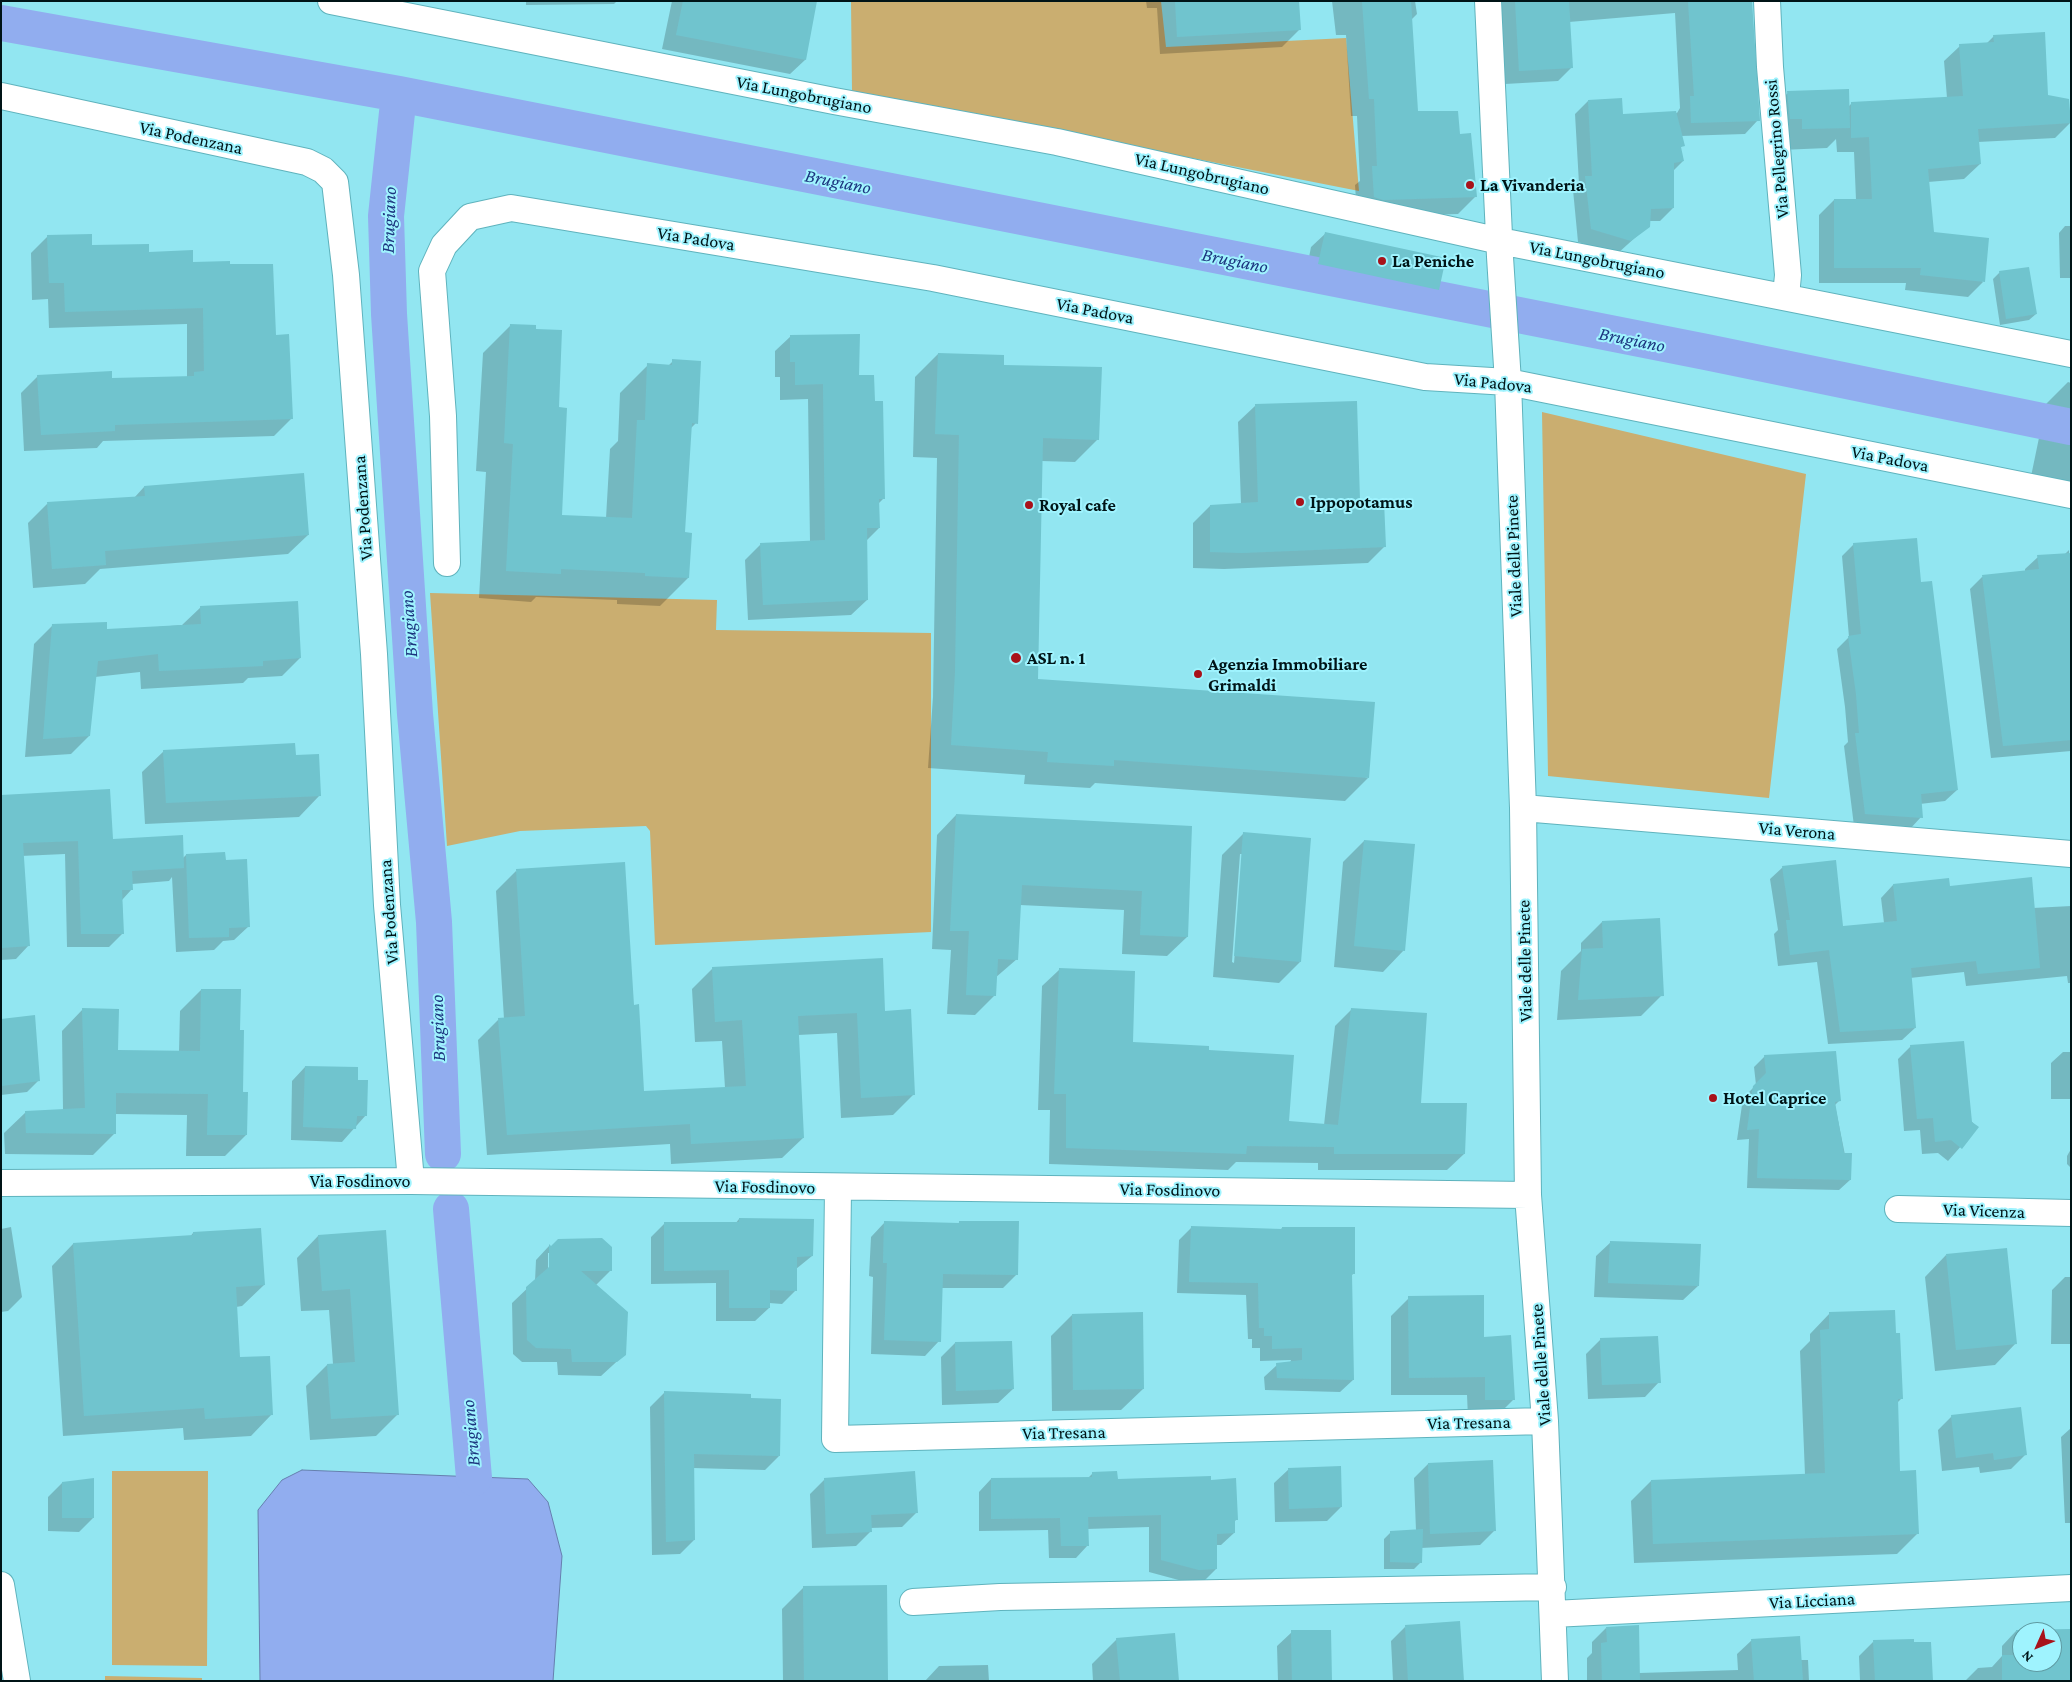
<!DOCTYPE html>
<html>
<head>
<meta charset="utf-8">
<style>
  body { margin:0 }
  #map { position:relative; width:2072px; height:1682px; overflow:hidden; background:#92e6f1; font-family:"Crimson Pro",serif }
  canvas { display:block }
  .frame { position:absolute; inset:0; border:2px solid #001417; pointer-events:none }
  .north { position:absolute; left:2012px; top:1622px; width:50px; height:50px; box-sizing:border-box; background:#9ff3fe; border:1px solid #5f9aa2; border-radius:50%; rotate:226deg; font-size:14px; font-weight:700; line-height:20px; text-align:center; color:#001417 }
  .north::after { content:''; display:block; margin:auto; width:18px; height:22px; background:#a8121a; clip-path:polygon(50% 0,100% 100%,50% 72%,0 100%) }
</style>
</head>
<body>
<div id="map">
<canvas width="2072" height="1682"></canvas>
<div class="frame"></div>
<div class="north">N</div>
</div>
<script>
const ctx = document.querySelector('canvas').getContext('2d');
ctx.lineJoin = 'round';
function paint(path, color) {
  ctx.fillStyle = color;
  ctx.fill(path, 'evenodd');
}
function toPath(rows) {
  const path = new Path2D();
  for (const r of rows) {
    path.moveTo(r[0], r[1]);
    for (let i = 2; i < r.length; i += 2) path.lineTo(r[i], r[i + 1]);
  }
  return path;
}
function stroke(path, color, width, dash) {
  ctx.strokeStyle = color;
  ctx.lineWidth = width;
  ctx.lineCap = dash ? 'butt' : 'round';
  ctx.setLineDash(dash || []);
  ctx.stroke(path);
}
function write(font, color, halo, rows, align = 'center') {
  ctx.font = font + ' "Crimson Pro",serif';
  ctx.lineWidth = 4;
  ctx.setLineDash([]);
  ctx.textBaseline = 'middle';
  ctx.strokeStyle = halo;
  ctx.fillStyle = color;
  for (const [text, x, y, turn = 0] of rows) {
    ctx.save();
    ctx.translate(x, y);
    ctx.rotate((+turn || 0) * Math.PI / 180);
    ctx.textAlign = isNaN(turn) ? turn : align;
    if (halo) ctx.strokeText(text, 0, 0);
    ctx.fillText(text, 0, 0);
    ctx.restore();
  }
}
paint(toPath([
  [851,1,1161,1,1166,47,1346,38,1359,191,852,91],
  [1542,412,1806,474,1769,798,1548,776],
  [430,593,717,600,716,630,931,633,931,932,655,945,650,831,646,826,520,831,447,846],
  [112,1471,208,1471,207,1666,112,1665],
  [105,1676,202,1678,202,1681,105,1681]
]), '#caae70');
const water = toPath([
  [302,1470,528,1479,548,1502,562,1556,553,1681,260,1681,258,1510,282,1480,302,1470]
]);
paint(water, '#91adef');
stroke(water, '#667fae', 1);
paint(toPath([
  [526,1,617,1,614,4,526,5],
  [672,1,816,1,805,60,790,74,662,49],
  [1146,1,1306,1,1298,2,1300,29,1282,47,1160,54,1157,8,1147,8],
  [1332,1,1415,1,1417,14,1411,20,1417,113,1476,196,1458,214,1365,217,1357,215,1355,185,1360,181,1357,116,1351,116,1346,35,1336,35],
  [1501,1,1751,1,1758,120,1745,134,1681,136,1683,145,1680,148,1683,161,1673,171,1673,208,1660,221,1649,221,1648,226,1617,254,1578,242,1573,190,1579,184,1575,114,1588,101,1622,116,1677,113,1680,108,1675,13,1569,22,1572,67,1558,81,1505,84],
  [1994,36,2070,123,2055,138,1978,142,1980,164,1964,179,1928,182,1932,233,1983,282,1968,297,1905,290,1906,283,1819,283,1819,215,1834,200,1856,200,1854,152,1837,152,1836,139,1827,148,1781,150,1766,114,1788,93,1848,107,1851,104,1947,98,1944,61,1960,46,1987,43],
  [2065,226,2071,226,2071,278,2060,278,2059,233],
  [1326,233,1438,290,1424,304,1305,278,1311,247],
  [48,236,91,247,148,253,192,263,275,336,291,419,274,436,103,441,97,448,24,451,21,393,38,376,111,379,187,377,187,324,49,328,48,299,32,300,31,253],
  [2000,272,2036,314,2029,320,2000,325,1993,279],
  [511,325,557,409,561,516,606,518,610,449,618,441,620,393,648,365,668,366,673,361,696,423,690,429,684,534,688,578,660,606,617,604,617,600,536,597,531,602,479,598,486,472,476,471,483,353],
  [791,336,858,377,883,499,878,504,879,528,866,541,867,600,851,615,748,620,745,560,761,544,810,542,808,399,780,400,780,377,775,377,775,351],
  [938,354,1003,366,1098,439,1075,462,1041,461,1037,680,1368,778,1345,801,1095,783,1090,788,1024,784,1025,775,928,768,933,697,937,458,913,457,915,377],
  [2068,382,2071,383,2071,494,2029,486,2046,404],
  [1255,406,1359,501,1385,546,1368,563,1224,569,1193,568,1193,523,1210,506,1241,504,1238,422],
  [144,487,308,535,288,554,100,569,85,584,33,588,28,523,47,504,134,498],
  [1854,544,1920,584,1957,790,1945,801,1920,804,1921,817,1910,829,1854,826,1844,746,1848,742,1845,707,1837,649,1849,637,1842,556],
  [2069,550,2071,751,1991,758,1970,589,1982,577,2025,572,2025,569,2038,557,2065,554],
  [201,607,300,658,282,676,248,678,243,683,141,689,140,672,95,677,89,736,71,754,25,757,34,644,52,626,106,631,182,625],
  [164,751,294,757,320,795,299,817,145,824,142,772],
  [25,808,111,840,182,859,186,855,224,862,249,926,234,940,223,941,214,950,176,952,172,877,169,881,132,884,132,889,122,900,123,933,109,947,67,947,65,854,21,856],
  [956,815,1191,827,1187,937,1167,956,1122,954,1124,910,1020,905,1017,959,995,978,995,995,975,1015,947,1014,951,950,932,949,937,835],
  [1244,833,1300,962,1279,983,1213,977,1222,855],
  [1240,854,1243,854,1234,963,1232,962],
  [1364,841,1404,950,1383,972,1334,967,1343,862],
  [1,867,29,945,16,959,1,960],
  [1783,867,1842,928,1884,923,1881,898,1893,885,1948,879,1949,887,2033,908,2071,906,2071,983,2068,983,2067,976,1966,986,1964,972,1910,978,1915,1028,1902,1040,1828,1044,1817,962,1778,966,1774,934,1778,930,1770,879],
  [516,871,633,1006,643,1092,725,1088,722,1041,695,1042,692,989,713,968,884,1012,914,1094,893,1115,841,1118,837,1033,798,1035,803,1138,782,1158,671,1164,670,1144,487,1155,478,1040,499,1019,504,1019,496,891],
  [1602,922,1662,995,1641,1016,1557,1020,1561,971,1581,951,1581,943],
  [1059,970,1132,1043,1208,1052,1288,1122,1324,1125,1335,1026,1352,1009,1420,1104,1464,1154,1447,1170,1318,1170,1318,1163,1236,1162,1228,1170,1049,1164,1050,1110,1038,1110,1042,986],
  [201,990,239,1031,246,1135,225,1156,186,1156,187,1115,115,1114,115,1133,93,1155,5,1154,4,1133,26,1112,63,1110,62,1031,83,1009,116,1051,179,1052,180,1011],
  [1,1020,38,1081,27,1092,1,1095],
  [1911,1046,1977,1128,1948,1161,1938,1153,1922,1154,1920,1130,1904,1131,1898,1059],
  [2063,1052,2071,1052,2071,1099,2051,1099,2051,1063],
  [1765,1056,1839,1101,1835,1105,1850,1180,1839,1190,1747,1188,1749,1139,1737,1140,1743,1098,1756,1085,1754,1067],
  [305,1067,366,1115,342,1142,291,1140,292,1081],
  [2071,1149,2071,1168,2067,1164,2067,1156],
  [739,1219,812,1256,796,1269,796,1290,782,1304,769,1303,769,1308,755,1321,716,1321,716,1283,651,1284,651,1237,664,1224,735,1224],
  [885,1222,957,1224,960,1222,1017,1274,1003,1288,941,1288,939,1341,925,1356,871,1354,873,1277,869,1276,871,1237],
  [11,1227,22,1297,8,1311,1,1312,1,1229],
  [1191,1228,1280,1230,1282,1228,1354,1273,1351,1276,1353,1380,1340,1392,1265,1390,1264,1377,1277,1365,1290,1363,1291,1360,1260,1361,1260,1348,1252,1348,1252,1339,1248,1339,1246,1295,1177,1293,1179,1240],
  [385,1231,398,1414,376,1436,310,1440,306,1386,327,1365,333,1364,329,1310,301,1311,297,1258,318,1236],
  [193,1233,264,1285,242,1306,236,1307,239,1359,272,1414,251,1436,184,1440,183,1428,63,1436,52,1266,73,1244,190,1237],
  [1611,1242,1698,1286,1683,1300,1594,1297,1596,1256],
  [549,1246,610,1271,595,1286,625,1354,601,1376,558,1375,557,1362,522,1362,513,1354,512,1303,535,1281,536,1260],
  [548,1253,550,1253,550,1274,548,1274],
  [1946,1255,2016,1343,1995,1365,1935,1371,1925,1277],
  [2065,1277,2071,1277,2071,1344,2051,1344,2052,1290],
  [1409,1298,1483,1338,1513,1400,1495,1418,1468,1418,1467,1395,1391,1395,1391,1316],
  [1830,1313,1901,1399,1897,1403,1899,1472,1917,1534,1897,1554,1634,1563,1631,1501,1651,1481,1805,1475,1800,1351,1810,1341,1810,1334],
  [1072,1315,1143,1389,1121,1410,1052,1411,1051,1336],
  [1601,1339,1659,1382,1645,1397,1588,1399,1586,1354],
  [955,1343,1013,1389,998,1403,942,1405,941,1357],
  [664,1393,779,1456,765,1470,693,1468,694,1540,680,1554,652,1555,650,1407],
  [1952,1416,2025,1455,2011,1469,1980,1473,1979,1467,1942,1471,1938,1430],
  [2071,1428,2071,1523,2065,1523,2061,1437],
  [1428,1464,1495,1530,1480,1545,1421,1548,1421,1562,1414,1569,1384,1569,1384,1539,1391,1532,1416,1531,1414,1478],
  [1289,1469,1341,1507,1327,1521,1275,1522,1274,1483],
  [1092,1474,1117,1480,1210,1481,1237,1519,1233,1523,1234,1533,1221,1545,1216,1545,1216,1569,1204,1581,1186,1582,1149,1572,1149,1527,1087,1529,1088,1545,1076,1558,1049,1558,1048,1530,979,1531,979,1492,991,1479,1088,1478],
  [824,1480,916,1513,902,1527,870,1528,871,1531,856,1546,812,1548,810,1494],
  [62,1483,93,1518,79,1532,48,1531,48,1497],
  [804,1587,887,1681,783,1681,782,1609],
  [1405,1627,1463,1681,1393,1681,1391,1641],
  [1606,1628,1639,1673,1738,1670,1737,1654,1752,1640,1801,1660,1808,1660,1809,1681,1587,1681,1587,1658,1592,1653,1592,1642],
  [2016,1631,2047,1632,2022,1632,2022,1662,2071,1660,2071,1681,1965,1681,1978,1668,1992,1667,2002,1656,2002,1646],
  [1292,1632,1330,1681,1278,1681,1277,1646],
  [1117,1639,1178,1681,1093,1681,1092,1664],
  [1873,1642,1932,1681,1860,1681,1859,1656],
  [988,1665,989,1681,925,1681,939,1666]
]), '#0003');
stroke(toPath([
  [1,23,399,94,1706,352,2071,427],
  [399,94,386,216,389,314,415,714,434,922,443,1154],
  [451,1209,474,1478]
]), '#91adef', 36);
paint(toPath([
  [683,1,817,1,806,60,676,35],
  [1175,1,1299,1,1301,30,1177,37],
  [1362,1,1411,1,1418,111,1458,111,1460,134,1471,133,1477,197,1383,200,1374,197,1372,166,1377,166,1374,99,1369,99],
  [1515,1,1569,1,1573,68,1519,71],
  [1688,1,1752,1,1760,121,1691,123,1690,96,1694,96],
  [2045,32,2048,95,2069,99,2071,123,1978,129,1981,164,1928,169,1934,232,1989,238,1985,282,1920,275,1921,268,1834,268,1834,199,1872,199,1869,137,1851,138,1851,102,1963,96,1959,44,1994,42,1993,35],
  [1849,89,1850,128,1802,129,1802,119,1790,119,1787,91],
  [1622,98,1623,114,1676,111,1685,146,1681,147,1684,161,1674,163,1674,208,1651,209,1650,227,1631,241,1591,229,1585,176,1592,176,1588,100],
  [1325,232,1446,258,1439,290,1318,264],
  [92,234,92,245,149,244,149,252,193,250,193,262,230,261,230,264,273,264,276,335,289,334,293,419,115,425,115,431,41,435,37,375,112,371,112,378,194,376,194,372,204,371,203,308,65,312,64,283,49,283,47,235],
  [2029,267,2037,314,2006,319,1999,271],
  [510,324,536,325,536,329,562,330,559,407,567,408,562,515,632,518,637,420,645,420,647,363,672,365,672,359,701,361,698,424,692,423,685,532,692,533,689,578,645,576,645,573,561,569,561,574,506,571,513,444,504,443],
  [860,334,859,375,874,375,875,401,883,401,885,499,879,499,880,528,867,528,868,600,763,605,760,543,825,540,823,384,795,385,795,362,790,362,790,335],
  [938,353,1004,355,1004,365,1102,367,1099,440,1043,438,1038,679,1375,702,1369,778,1114,760,1114,766,1047,762,1048,752,951,745,955,673,959,435,935,434],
  [1357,401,1360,500,1384,501,1386,547,1242,553,1210,552,1210,505,1258,502,1255,404],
  [304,473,309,535,105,551,106,565,52,569,47,502,145,496,144,486],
  [1917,538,1921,582,1932,581,1958,790,1921,794,1923,818,1865,814,1855,733,1859,733,1856,694,1848,636,1861,634,1853,543],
  [2071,553,2071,740,2003,746,1982,575,2039,569,2037,555],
  [298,601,301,658,263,661,263,666,159,671,158,654,98,661,90,736,43,739,52,624,107,622,107,629,201,624,200,606],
  [295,743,296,755,319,754,321,796,166,803,163,750],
  [110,789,113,839,183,835,184,868,132,871,133,890,122,890,124,934,81,934,78,841,23,843,30,946,1,948,1,795],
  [956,814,1192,826,1188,937,1140,935,1142,891,1022,885,1018,960,998,959,996,996,966,995,969,931,950,931],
  [1243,832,1311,838,1301,962,1234,956],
  [1364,840,1415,844,1405,951,1354,946],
  [225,852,226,860,247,859,250,927,229,928,229,937,189,938,186,854],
  [1836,860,1843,926,1897,921,1893,884,1949,878,1950,886,2032,877,2040,968,1978,974,1976,961,1911,968,1916,1028,1840,1032,1829,950,1790,955,1786,920,1790,920,1782,866],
  [625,862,634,1005,639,1004,644,1091,746,1086,742,1020,715,1022,712,967,883,958,885,1011,911,1009,915,1095,861,1098,857,1013,798,1016,804,1138,691,1144,690,1124,507,1135,498,1018,525,1016,516,869],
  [1660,918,1664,996,1578,1000,1582,949,1603,948,1602,921],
  [1059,968,1135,971,1133,1042,1209,1046,1209,1050,1294,1055,1289,1121,1338,1125,1351,1008,1427,1013,1421,1103,1467,1103,1465,1154,1334,1154,1334,1147,1247,1146,1246,1154,1066,1148,1066,1094,1054,1094],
  [201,989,241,989,240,1030,244,1030,243,1092,248,1092,247,1135,207,1135,208,1094,116,1093,116,1134,26,1133,25,1111,85,1108,82,1008,119,1009,118,1050,200,1051],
  [35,1015,40,1081,1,1086,1,1019],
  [1964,1041,1972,1122,1979,1127,1962,1149,1951,1140,1935,1142,1933,1118,1917,1119,1910,1045],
  [1836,1051,1841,1101,1835,1102,1844,1153,1852,1153,1851,1180,1757,1178,1759,1129,1747,1130,1753,1086,1766,1073,1764,1055],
  [305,1066,358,1067,358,1080,368,1080,367,1116,357,1116,356,1129,303,1127],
  [739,1218,814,1219,813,1256,797,1257,797,1291,770,1290,770,1308,729,1308,729,1270,664,1271,664,1222,739,1222],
  [884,1221,959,1223,959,1221,1019,1221,1018,1275,943,1274,941,1342,884,1340,887,1263,883,1263],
  [1191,1226,1282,1229,1282,1227,1355,1227,1355,1274,1352,1274,1354,1380,1277,1378,1276,1363,1302,1360,1302,1348,1272,1349,1272,1336,1264,1336,1264,1328,1259,1328,1258,1283,1189,1282],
  [261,1228,265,1285,236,1287,240,1357,270,1356,273,1415,205,1419,204,1408,84,1416,73,1243,193,1235,193,1232],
  [386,1230,399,1415,331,1419,327,1364,355,1362,350,1289,322,1291,318,1235],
  [602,1238,612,1247,612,1271,581,1271,628,1312,626,1355,617,1362,572,1362,571,1349,536,1348,527,1340,526,1287,549,1267,549,1244,551,1246,558,1239],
  [1610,1241,1701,1244,1699,1286,1608,1283],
  [2007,1248,2017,1344,1956,1350,1946,1254],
  [1484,1295,1484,1337,1511,1335,1515,1400,1485,1400,1485,1377,1409,1378,1408,1296],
  [1895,1310,1896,1333,1900,1333,1903,1399,1898,1399,1900,1471,1916,1470,1919,1534,1653,1544,1651,1480,1825,1473,1820,1330,1829,1329,1829,1312],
  [1143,1312,1144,1389,1073,1390,1072,1314],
  [1658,1336,1661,1383,1602,1385,1600,1338],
  [1012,1341,1014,1389,956,1391,955,1342],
  [664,1391,751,1394,751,1398,781,1399,780,1456,694,1454,695,1540,666,1542],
  [2021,1407,2027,1455,1994,1460,1993,1453,1956,1458,1951,1415],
  [1493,1460,1496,1531,1430,1534,1428,1463],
  [1341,1466,1342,1507,1289,1509,1288,1468],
  [915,1471,918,1513,871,1515,872,1532,826,1534,824,1478],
  [1117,1471,1118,1479,1211,1476,1211,1480,1236,1478,1238,1520,1235,1520,1235,1533,1217,1534,1217,1569,1199,1570,1161,1560,1161,1515,1088,1517,1089,1546,1061,1546,1060,1518,991,1519,991,1478,1092,1477,1092,1472],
  [94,1478,94,1518,62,1518,62,1482],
  [1423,1529,1422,1563,1390,1562,1390,1531],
  [887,1585,888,1681,804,1681,803,1586],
  [1460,1621,1464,1681,1408,1681,1405,1625],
  [1639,1625,1640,1681,1602,1681,1601,1643,1607,1642,1606,1627],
  [2070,1629,2071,1681,2002,1681,2002,1655,2016,1655,2016,1630],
  [2022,1632,2052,1632,2052,1662,2022,1662],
  [1291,1630,1331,1630,1332,1681,1292,1681],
  [1175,1633,1179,1681,1120,1681,1116,1638],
  [1800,1636,1803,1681,1754,1681,1751,1639],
  [1914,1639,1914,1642,1931,1642,1933,1681,1875,1681,1873,1640]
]), '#70c4ce');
const minor = toPath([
  [331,1,834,101,1057,142,1500,241,2071,354],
  [1488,1,1500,257,1508,382,1523,808,1528,1195,1545,1421,1555,1681],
  [1767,1,1770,67,1788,275,1786,296],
  [1,96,307,162,323,170,335,182,346,275,374,654,387,905,411,1181],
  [447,563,443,416,432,271,444,245,470,217,511,208,933,278,1425,377,1508,382,2071,495],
  [1523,808,2071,854],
  [1,1183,411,1181,1528,1195],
  [838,1188,835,1439,1545,1421],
  [1898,1209,2071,1213],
  [1,1585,17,1681],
  [913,1602,1000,1597,1553,1587],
  [1553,1614,2071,1588]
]);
stroke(minor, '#5fb3bd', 28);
stroke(minor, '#fff', 26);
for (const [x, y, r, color] of [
  [1470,185,5,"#a8121a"],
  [1382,261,5,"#a8121a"],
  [1300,502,5,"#a8121a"],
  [1029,505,5,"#a8121a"],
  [1016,658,6,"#a8121a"],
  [1198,674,5,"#a8121a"],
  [1713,1098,5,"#a8121a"]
]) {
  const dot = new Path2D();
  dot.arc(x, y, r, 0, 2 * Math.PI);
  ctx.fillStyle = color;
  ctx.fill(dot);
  stroke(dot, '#9ff3fe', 2);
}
write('18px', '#001417', '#9ff3fe', [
  ["Via Lungobrugiano",804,95,11],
  ["Via Podenzana",191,138,12],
  ["Via Pellegrino Rossi",1777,149,-95],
  ["Via Lungobrugiano",1202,174,13],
  ["Via Padova",696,239,9],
  ["Via Lungobrugiano",1597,260,11],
  ["Via Padova",1095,311,11],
  ["Via Padova",1493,383,6],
  ["Via Padova",1890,459,11],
  ["Via Podenzana",363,508,-94],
  ["Viale delle Pinete",1514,556,-92],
  ["Via Verona",1797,831,5],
  ["Via Podenzana",389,912,-94],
  ["Viale delle Pinete",1525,961,-91],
  ["Via Fosdinovo",360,1181],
  ["Via Fosdinovo",765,1187,1],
  ["Via Fosdinovo",1170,1190,1],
  ["Via Vicenza",1984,1211,2],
  ["Viale delle Pinete",1541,1365,-94],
  ["Via Tresana",1469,1423,-1],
  ["Via Tresana",1064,1433,-1],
  ["Via Licciana",1812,1601,-3]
]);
write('bold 18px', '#001417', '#9ff3fe', [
  ["La Vivanderia",1480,185],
  ["La Peniche",1392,261],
  ["Ippopotamus",1310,502],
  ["Royal cafe",1039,505],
  ["ASL n. 1",1027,658],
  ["Agenzia Immobiliare",1208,664],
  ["Grimaldi",1208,685],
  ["Hotel Caprice",1723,1098]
], 'left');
write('italic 19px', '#1c347f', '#9ff3fe', [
  ["Brugiano",838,182,11],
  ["Brugiano",389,220,-88],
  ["Brugiano",1235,261,11],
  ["Brugiano",1632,340,11],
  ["Brugiano",409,624,-94],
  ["Brugiano",438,1028,-92],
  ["Brugiano",471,1433,-95]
]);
</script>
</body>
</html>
